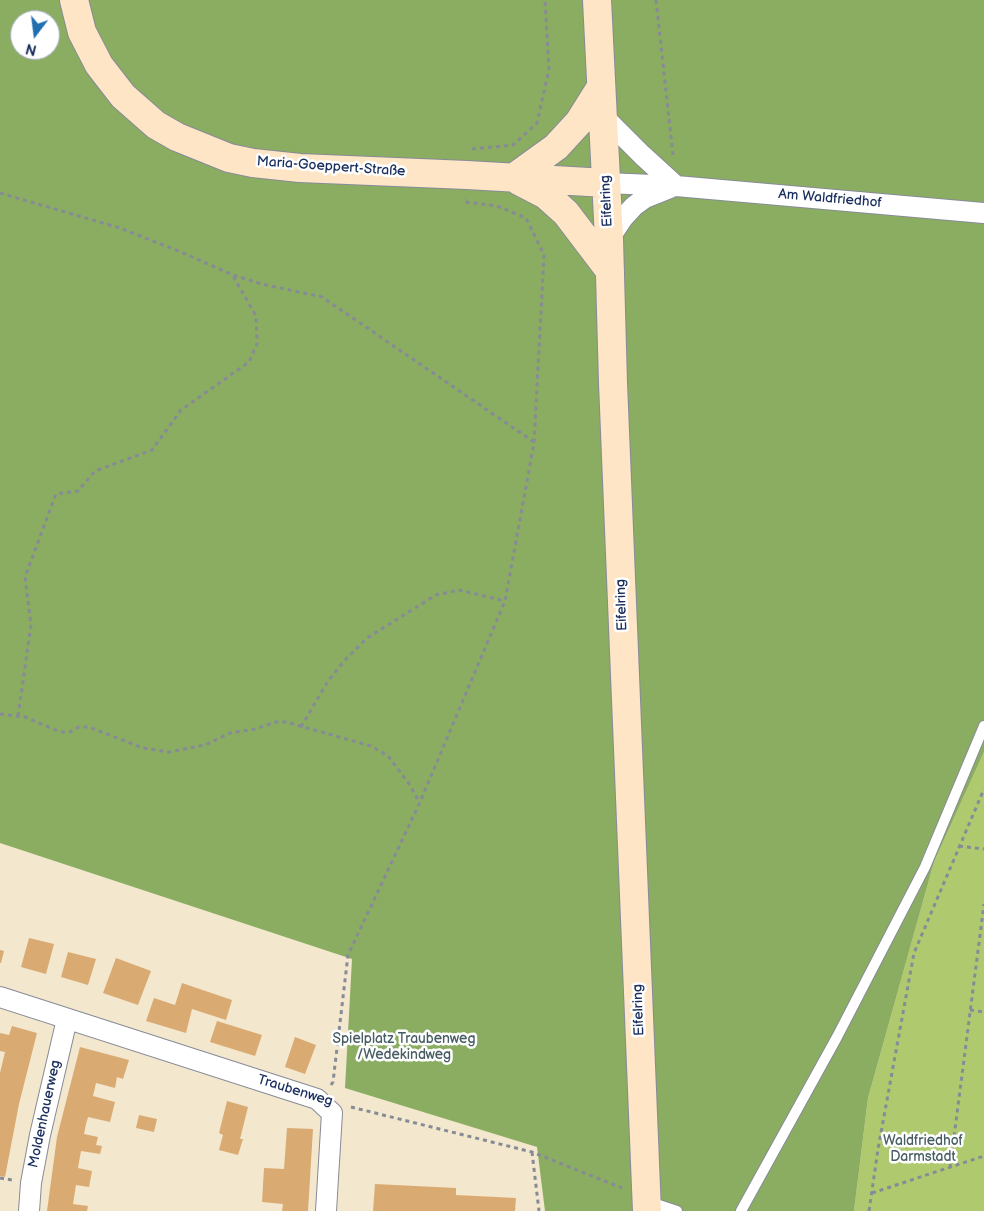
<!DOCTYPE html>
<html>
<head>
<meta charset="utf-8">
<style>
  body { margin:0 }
  #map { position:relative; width:984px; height:1211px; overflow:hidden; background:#f3e7ce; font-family:"Balsamiq Sans",sans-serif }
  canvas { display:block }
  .north { position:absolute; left:10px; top:10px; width:50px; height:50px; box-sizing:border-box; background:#fff; border:1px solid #a4acbf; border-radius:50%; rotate:195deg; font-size:14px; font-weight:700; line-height:20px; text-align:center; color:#1b2f5e }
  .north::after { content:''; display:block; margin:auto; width:18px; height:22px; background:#1f6fb2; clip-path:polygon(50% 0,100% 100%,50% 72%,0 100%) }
</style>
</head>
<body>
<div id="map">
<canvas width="984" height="1211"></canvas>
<div class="north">N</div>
</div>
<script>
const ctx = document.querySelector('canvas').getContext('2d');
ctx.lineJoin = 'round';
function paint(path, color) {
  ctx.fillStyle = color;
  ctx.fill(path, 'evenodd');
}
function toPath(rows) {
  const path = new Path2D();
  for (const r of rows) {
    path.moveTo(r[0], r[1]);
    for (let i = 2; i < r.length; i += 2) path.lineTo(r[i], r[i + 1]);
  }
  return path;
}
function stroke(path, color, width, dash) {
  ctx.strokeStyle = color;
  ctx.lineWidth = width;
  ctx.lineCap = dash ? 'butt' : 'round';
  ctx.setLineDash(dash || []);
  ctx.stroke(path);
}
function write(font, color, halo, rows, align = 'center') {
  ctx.font = font + ' "Balsamiq Sans",sans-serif';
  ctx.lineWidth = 5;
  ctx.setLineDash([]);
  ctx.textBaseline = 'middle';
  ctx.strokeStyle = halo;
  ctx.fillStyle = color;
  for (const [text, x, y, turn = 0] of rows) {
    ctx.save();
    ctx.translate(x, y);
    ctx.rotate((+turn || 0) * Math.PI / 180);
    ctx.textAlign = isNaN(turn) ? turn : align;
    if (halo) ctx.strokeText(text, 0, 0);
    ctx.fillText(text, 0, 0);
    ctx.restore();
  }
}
paint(toPath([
  [984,752,984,1211,854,1211,868,1098,934,862]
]), '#afc96f');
paint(toPath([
  [0,0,984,0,984,752,934,862,868,1098,854,1211,545,1211,537,1147,345,1088,352,959,0,843],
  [20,20,50,20,50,50,20,50]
]), '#8bad62');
paint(toPath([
  [29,938,54,944,46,974,21,967],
  [0,950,4,951,1,963,0,963],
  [68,952,96,959,88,985,61,977],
  [116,958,151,971,138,1005,103,993],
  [182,983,232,1000,226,1020,192,1009,186,1033,146,1021,154,998,175,1005],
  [217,1021,262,1035,255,1056,210,1042],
  [12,1026,37,1033,19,1104,5,1177,0,1176,0,1073,5,1052,0,1051,0,1033,9,1035],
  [295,1037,316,1045,305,1074,285,1067],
  [80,1047,129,1060,123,1079,117,1077,115,1088,96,1083,93,1096,115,1102,110,1122,88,1117,86,1124,84,1134,98,1137,96,1145,102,1146,100,1154,81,1151,78,1168,92,1171,89,1187,76,1185,73,1204,88,1206,87,1211,47,1211,57,1137],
  [227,1101,248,1107,240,1139,243,1139,238,1155,219,1150,223,1135,219,1133],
  [139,1115,157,1119,154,1132,136,1128],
  [287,1128,313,1129,308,1211,282,1211,283,1204,262,1202,264,1168,284,1169],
  [375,1184,456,1188,456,1195,516,1198,515,1211,373,1211]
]), '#d9ab72');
const lane = toPath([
  [650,1202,677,1211],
  [741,1211,837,1037,925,867,984,726]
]);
const street = toPath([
  [603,116,642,155,676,186],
  [606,183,676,186,984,213],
  [609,239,623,218,634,206,645,198,670,188],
  [0,997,317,1099,332,1113,326,1211],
  [29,1211,31,1183,40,1135,67,1019]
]);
const secondary = toPath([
  [74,0,82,32,99,65,123,96,156,125,177,137,229,158,253,163,300,168,467,175,606,183],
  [597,0,609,239,613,383,647,1211],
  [513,178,556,147,579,122,601,87],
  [519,181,546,195,566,213,610,271]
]);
stroke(lane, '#878b96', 12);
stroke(street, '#878b96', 22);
stroke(secondary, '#878b96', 30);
stroke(toPath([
  [656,0,673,155],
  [472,149,513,145,537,123,549,69,545,0],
  [0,193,120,228,181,252,233,275,262,284,322,297,534,442],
  [0,714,25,717,60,732,70,732,79,727,89,727,143,748,169,752,205,745,230,733,255,729,276,722,286,722,371,746,388,756,410,785,419,802],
  [18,716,31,625,25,577,56,494,78,491,95,471,152,450,181,410,249,362,257,344,256,316,233,276],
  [301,727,328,681,345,660,367,638,436,595,459,590,505,601],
  [959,846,984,849],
  [970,1010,984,1012],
  [331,1085,333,1082,348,955,420,802,505,601,534,443,544,255,526,218,497,206,465,202,465,198],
  [351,1107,532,1152,622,1188],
  [532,1152,539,1211],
  [950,1168,984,904],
  [0,1178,12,1180],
  [872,1193,984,1156],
  [869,1211,878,1149,914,953,984,789]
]), '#878b96', 3, [4, 4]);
stroke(lane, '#fff', 10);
stroke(street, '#fff', 20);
stroke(secondary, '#fee5c5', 28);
write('14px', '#1b2f5e', '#fff', [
  ["Maria-Goeppert-Straße",331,167,4],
  ["Am Waldfriedhof",830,199,5],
  ["Eifelring",607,201,-93],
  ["Eifelring",622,605,-92],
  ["Eifelring",639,1010,-92],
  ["Traubenweg",295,1091,17],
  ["Moldenhauerweg",45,1114,-78]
]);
write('14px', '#475d63', '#fff', [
  ["Spielplatz Traubenweg",404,1039],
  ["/Wedekindweg",404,1055],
  ["Waldfriedhof",923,1141],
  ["Darmstadt",923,1157]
]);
</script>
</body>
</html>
